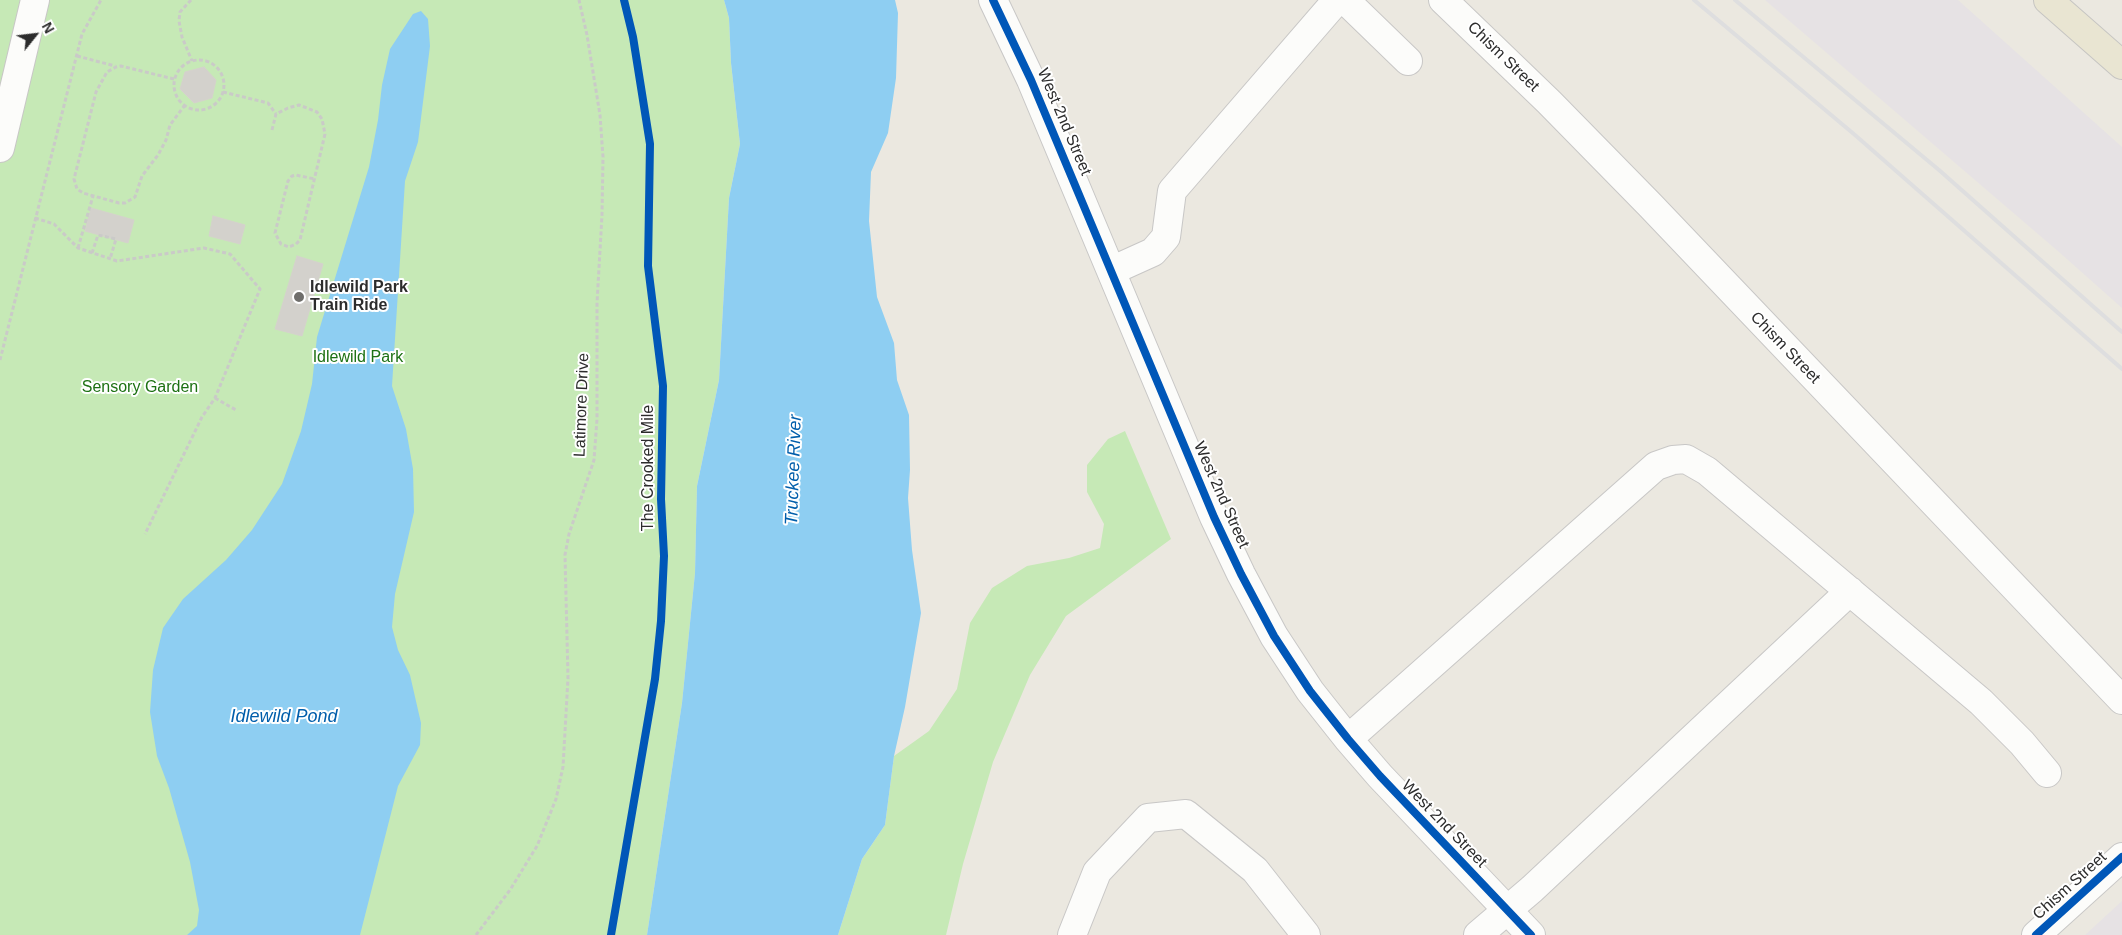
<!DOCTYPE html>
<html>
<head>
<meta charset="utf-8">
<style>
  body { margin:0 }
  #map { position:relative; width:2122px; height:935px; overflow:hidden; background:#ebe8e0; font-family:Arial,sans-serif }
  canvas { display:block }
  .north { position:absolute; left:10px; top:10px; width:50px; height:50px; -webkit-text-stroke:4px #fff; paint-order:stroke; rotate:61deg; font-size:14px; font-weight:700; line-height:20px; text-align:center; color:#2c2c2c }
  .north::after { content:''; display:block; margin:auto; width:18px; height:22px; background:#2c2c2c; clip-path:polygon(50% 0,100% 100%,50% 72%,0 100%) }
</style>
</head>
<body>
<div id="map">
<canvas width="2122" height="935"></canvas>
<div class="north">N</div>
</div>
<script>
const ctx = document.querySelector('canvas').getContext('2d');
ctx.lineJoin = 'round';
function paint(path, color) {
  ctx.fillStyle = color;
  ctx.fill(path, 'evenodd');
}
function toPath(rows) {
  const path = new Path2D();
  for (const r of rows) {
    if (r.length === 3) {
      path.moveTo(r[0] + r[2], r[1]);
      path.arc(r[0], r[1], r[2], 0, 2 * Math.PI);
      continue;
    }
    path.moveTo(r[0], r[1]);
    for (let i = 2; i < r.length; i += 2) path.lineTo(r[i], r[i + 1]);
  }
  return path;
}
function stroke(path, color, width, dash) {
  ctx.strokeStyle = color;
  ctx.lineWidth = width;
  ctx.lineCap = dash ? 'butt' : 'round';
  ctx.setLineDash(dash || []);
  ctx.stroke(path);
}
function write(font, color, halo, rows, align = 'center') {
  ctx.font = font + ' Arial,sans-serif';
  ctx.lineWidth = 4;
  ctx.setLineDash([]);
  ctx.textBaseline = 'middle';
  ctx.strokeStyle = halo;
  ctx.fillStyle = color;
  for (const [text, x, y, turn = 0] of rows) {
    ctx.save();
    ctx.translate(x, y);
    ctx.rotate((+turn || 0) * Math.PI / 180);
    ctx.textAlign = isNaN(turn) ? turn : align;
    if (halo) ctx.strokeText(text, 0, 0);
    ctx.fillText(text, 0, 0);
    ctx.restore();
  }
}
paint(toPath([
  [1765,0,1958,0,2122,147,2122,308,2059,252],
  [2122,901,2122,935,2085,935]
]), '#e6e2e4');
paint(toPath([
  [0,0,724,0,729,18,731,63,740,144,729,198,719,380,697,486,695,573,682,703,647,935,0,935],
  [1125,431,1171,539,1066,616,1030,675,993,762,963,864,946,935,838,935,862,859,885,825,894,756,929,731,957,689,970,623,992,588,1027,566,1069,558,1100,548,1104,524,1087,492,1087,465,1108,439]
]), '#c6e9b6');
paint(toPath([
  [724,0,895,0,898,13,896,78,888,133,871,172,869,221,877,297,894,343,897,380,909,415,910,470,908,498,912,550,921,613,905,707,894,756,885,825,862,859,838,935,647,935,682,703,695,573,697,486,719,380,729,198,740,144,731,63,729,18],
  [421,11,428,19,430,46,418,142,405,181,392,386,406,429,413,469,414,512,395,594,392,627,398,650,410,675,421,723,420,745,398,786,360,935,187,935,197,926,199,910,190,862,169,788,157,756,150,712,153,670,163,628,183,599,226,560,252,530,282,484,301,431,312,384,317,337,369,167,378,120,382,85,390,49,413,14]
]), '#8ecef2');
const building = toPath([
  [204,67,216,80,212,98,194,103,180,89,185,72,204,67],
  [91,208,134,220,128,243,85,231,91,208],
  [213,216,245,225,240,244,209,236,213,216],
  [297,256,323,264,302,336,275,329,297,256]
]);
paint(building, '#d3d1cc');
stroke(building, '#d5d3cc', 1);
const minor = toPath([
  [993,0,1031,80,1214,517,1241,574,1274,636,1310,691,1348,739,1380,776,1531,935],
  [1345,0,1408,61],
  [1443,0,1549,102,1650,205,2122,700],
  [0,148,35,0],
  [1111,271,1153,252,1166,237,1172,191,1337,0],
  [1348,739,1656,466,1673,460,1686,459,1707,471,1981,702,2022,743,2047,773],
  [1072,935,1097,872,1148,818,1186,814,1255,870,1306,935],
  [1478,935,1532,889,1850,591],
  [2036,935,2122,857]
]);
const major = toPath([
  [2048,0,2122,65]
]);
stroke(minor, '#c8c7c6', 30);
stroke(major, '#c6c5c2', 30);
stroke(toPath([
  [191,0,180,12,179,21,182,37,192,61],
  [77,56,115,66],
  [199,85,25],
  [174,79,121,66,116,67,107,72,96,92,74,179,77,189,83,193,119,203,125,203,135,197,142,176,158,155,166,140,170,125,185,105],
  [223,92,268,103,276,114],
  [272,130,276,114,288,108,299,105,317,112,322,119,325,134,300,240,296,244,289,247,281,244,275,233,288,181,292,176,296,175,300,176,315,179],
  [35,218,54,224,78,248,117,261,204,248,230,254,260,289,215,398,202,417,145,534],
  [78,248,93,196],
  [92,253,98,235,116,239,110,259],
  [0,360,82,34,101,0],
  [215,398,236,410],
  [476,935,510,890,537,846,556,799,563,767,568,678,565,555,569,534,594,460,597,419,597,303,602,215,603,157,600,115,587,35,579,0],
  [611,935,655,679,661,621,664,556,661,499,663,386,648,266,650,144,633,37,624,0]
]), '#cacac8', 3, [4, 2.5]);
stroke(minor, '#fcfcfa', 28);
stroke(major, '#e9e5d2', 28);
stroke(toPath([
  [1694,0,1855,135,2122,369],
  [1735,0,1939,170,2122,332]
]), '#dededf', 4);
stroke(toPath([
  [993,0,1031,80,1214,517,1241,574,1274,636,1310,691,1348,739,1380,776,1531,935],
  [611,935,655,679,661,621,664,556,661,499,663,386,648,266,650,144,633,37,624,0],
  [2036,935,2122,857]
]), '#0057b8', 8);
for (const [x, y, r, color] of [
  [299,297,6,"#6f6e6b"]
]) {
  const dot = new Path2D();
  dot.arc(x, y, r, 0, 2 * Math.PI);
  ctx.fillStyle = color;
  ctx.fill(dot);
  stroke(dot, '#fff', 2);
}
write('16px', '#2c2c2c', '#fff', [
  ["Chism Street",1503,57,44],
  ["West 2nd Street",1064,122,67],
  ["Chism Street",1785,348,46],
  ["Latimore Drive",582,405,-88],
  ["The Crooked Mile",649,468,-90],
  ["West 2nd Street",1221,495,66],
  ["West 2nd Street",1444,824,46],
  ["Chism Street",2070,886,-42]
]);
write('bold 16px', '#2c2c2c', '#fff', [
  ["Idlewild Park",310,288],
  ["Train Ride",310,306]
], 'left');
write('16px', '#1d7113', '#fff', [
  ["Idlewild Park",358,358],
  ["Sensory Garden",140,388]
]);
write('italic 18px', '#005eab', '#fff', [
  ["Truckee River",794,470,-88],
  ["Idlewild Pond",284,717]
]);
</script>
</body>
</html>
